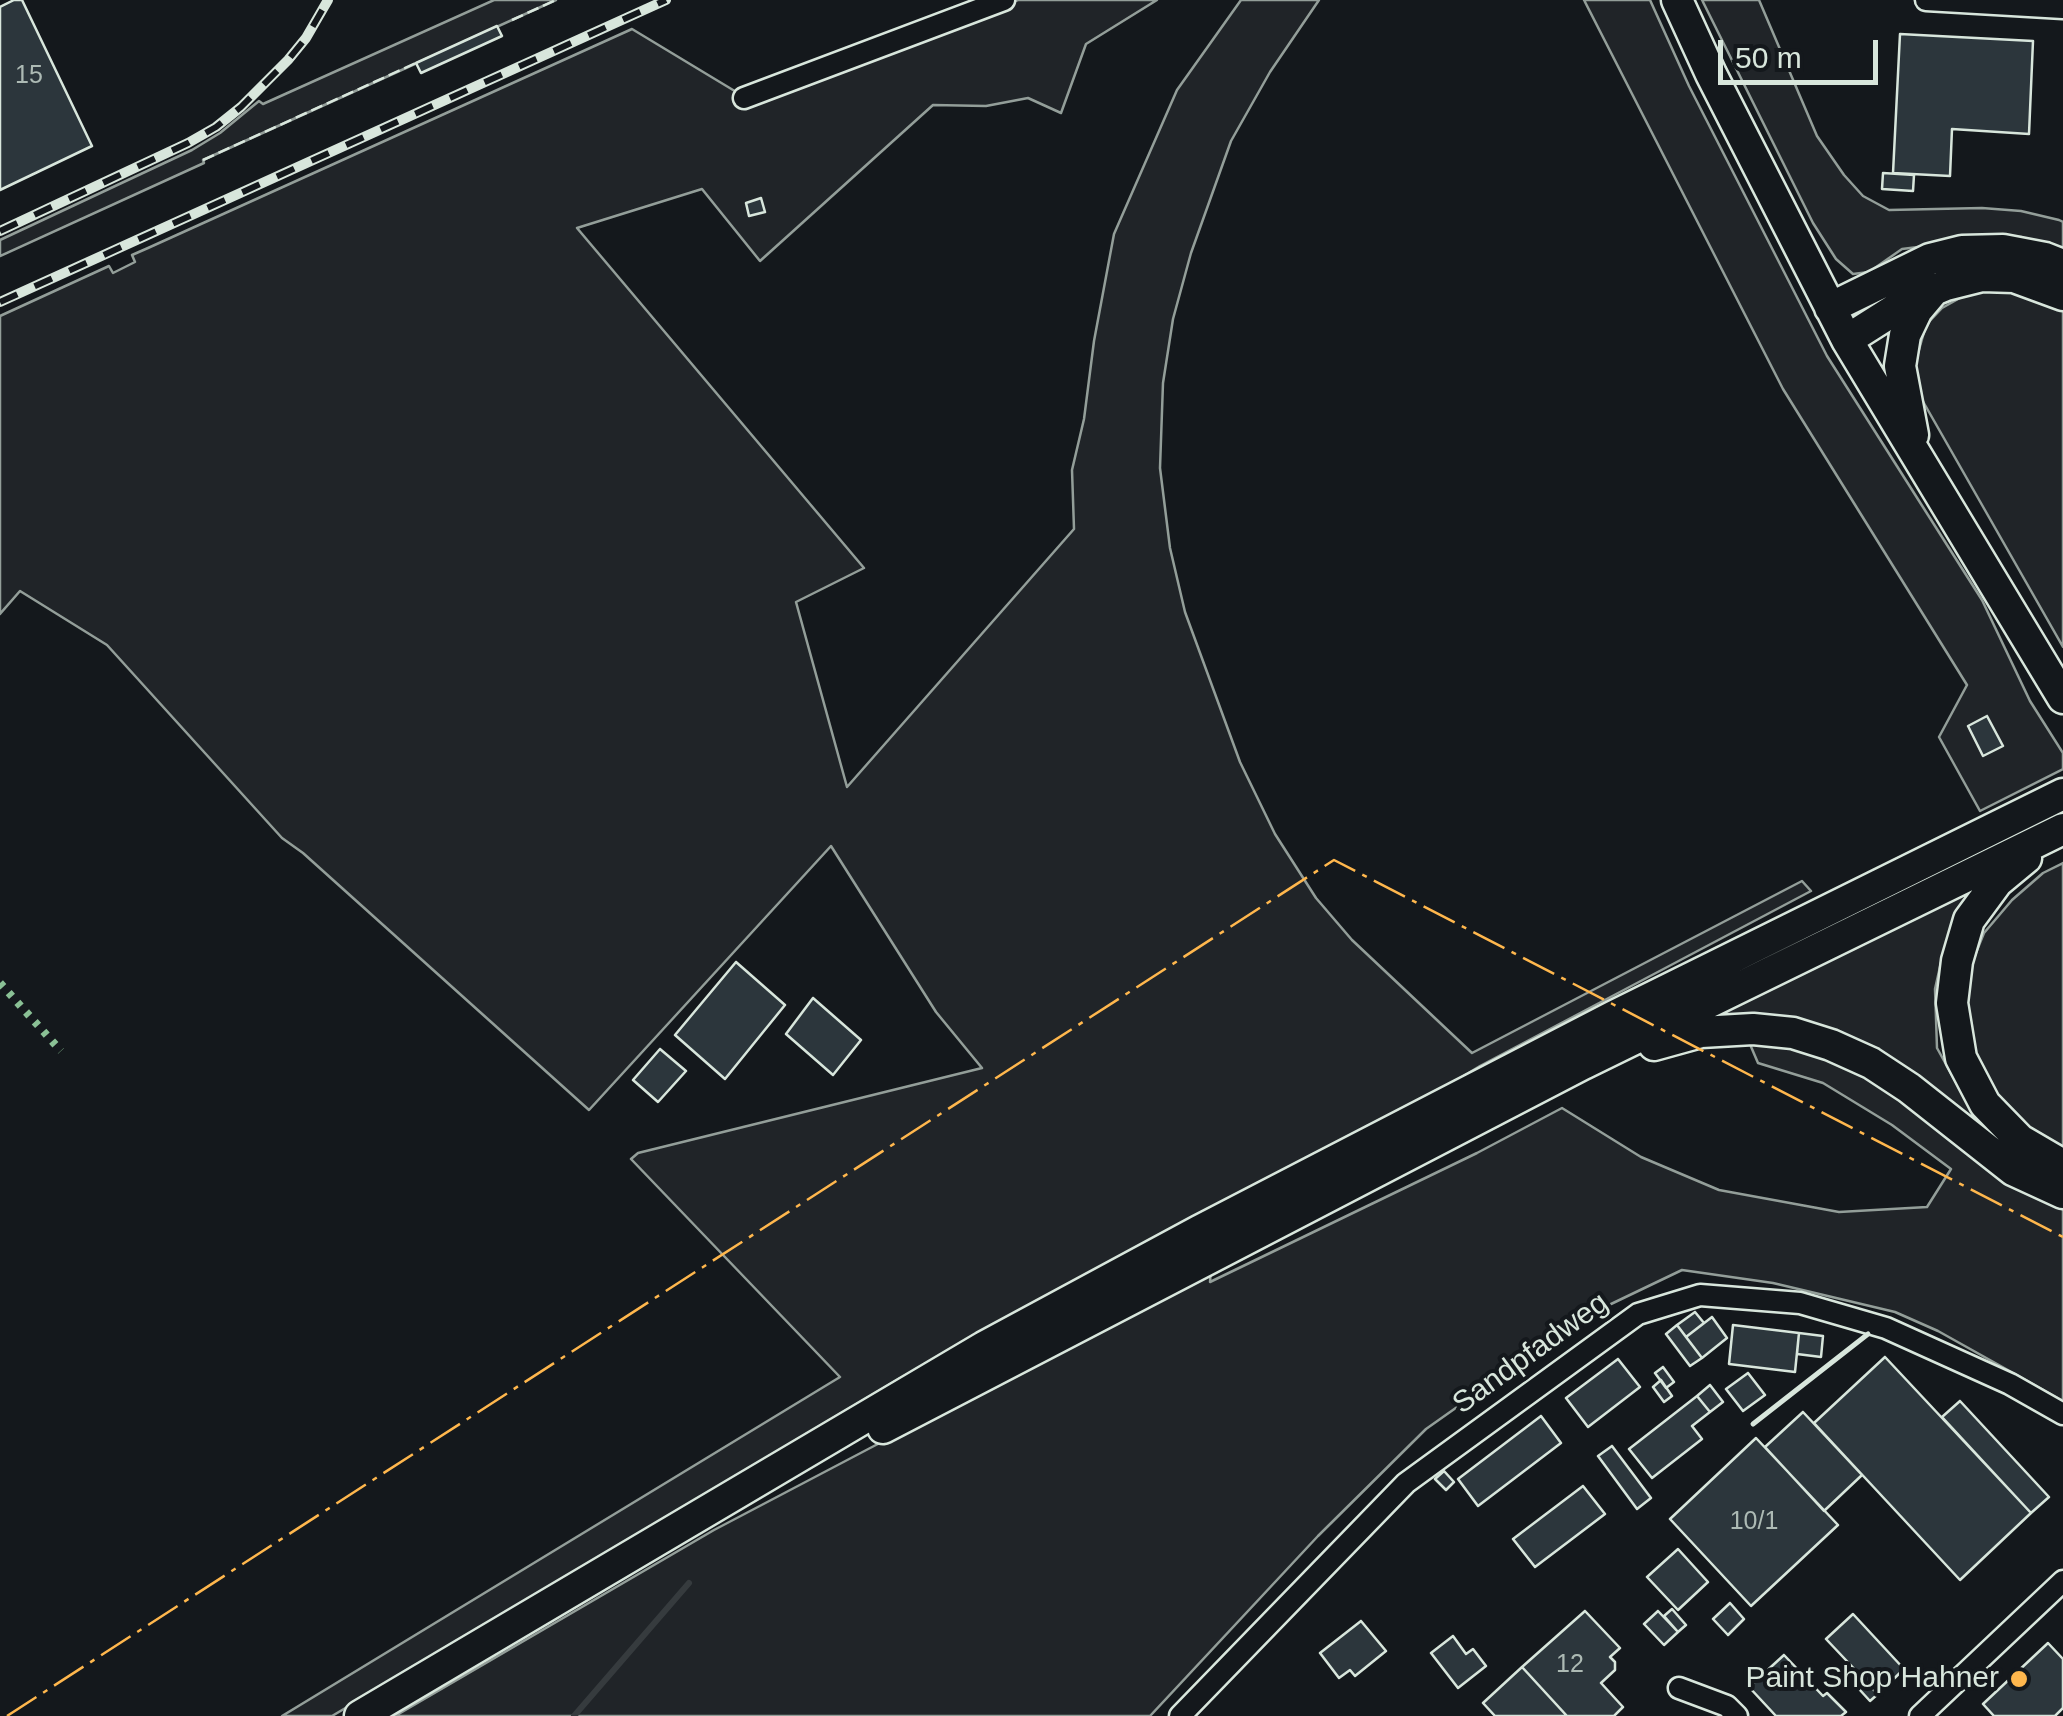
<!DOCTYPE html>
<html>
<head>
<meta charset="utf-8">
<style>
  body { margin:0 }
  #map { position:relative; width:2063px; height:1716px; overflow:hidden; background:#14181c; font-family:Arial,sans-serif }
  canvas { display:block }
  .scale { position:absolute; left:1718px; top:40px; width:160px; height:45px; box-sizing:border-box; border:5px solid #d8e6dc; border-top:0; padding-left:12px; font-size:30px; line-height:35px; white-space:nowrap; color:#d8e6dc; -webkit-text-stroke:8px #14181c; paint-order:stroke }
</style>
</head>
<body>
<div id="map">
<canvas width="2063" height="1716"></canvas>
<div class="scale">50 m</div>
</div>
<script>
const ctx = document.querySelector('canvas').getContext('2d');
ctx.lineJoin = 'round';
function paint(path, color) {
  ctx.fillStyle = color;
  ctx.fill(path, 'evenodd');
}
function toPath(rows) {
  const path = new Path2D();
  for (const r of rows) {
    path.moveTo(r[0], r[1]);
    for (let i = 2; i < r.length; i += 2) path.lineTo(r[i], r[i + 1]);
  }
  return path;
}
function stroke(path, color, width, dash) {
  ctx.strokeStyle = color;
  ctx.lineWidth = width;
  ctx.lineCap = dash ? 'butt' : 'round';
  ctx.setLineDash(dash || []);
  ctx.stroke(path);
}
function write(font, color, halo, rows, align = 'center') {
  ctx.font = font + ' Arial,sans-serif';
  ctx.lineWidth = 8;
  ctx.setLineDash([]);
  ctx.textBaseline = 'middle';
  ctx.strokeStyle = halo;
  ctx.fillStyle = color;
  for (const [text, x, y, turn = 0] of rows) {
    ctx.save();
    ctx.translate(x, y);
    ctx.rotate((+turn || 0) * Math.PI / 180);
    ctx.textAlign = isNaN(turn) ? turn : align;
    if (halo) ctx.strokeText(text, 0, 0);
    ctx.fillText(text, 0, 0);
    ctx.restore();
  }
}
const green = toPath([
  [494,0,556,0,203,160,204,163,0,256,0,240,192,150,220,133,259,101,263,104,494,0],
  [1018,0,1157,0,1086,44,1061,113,1028,98,986,106,933,105,760,261,702,189,577,228,864,568,796,602,847,787,1074,529,1072,470,1084,419,1094,341,1114,234,1177,90,1241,0,1319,0,1270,72,1231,141,1191,253,1173,319,1163,383,1160,468,1170,548,1185,612,1240,762,1275,834,1316,898,1352,940,1472,1053,1802,881,1811,891,1480,1066,1419,1103,902,1377,332,1716,282,1716,840,1377,631,1159,638,1153,982,1068,936,1012,831,846,589,1110,303,853,282,838,107,645,20,591,0,614,0,316,109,266,113,273,135,262,132,255,148,248,632,29,738,93,906,44,1018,0],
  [1584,0,1650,0,1689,86,1827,356,1982,600,2030,701,2063,753,2063,769,1980,811,1939,737,1967,685,1783,389,1584,0],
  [1702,0,1759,0,1817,136,1844,175,1863,196,1889,210,1982,208,2021,211,2059,220,2063,222,2063,254,2021,237,1982,239,1902,249,1869,272,1853,274,1836,259,1813,223,1702,0],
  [1994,287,2063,310,2063,647,1921,398,1913,371,1926,325,1942,308,1967,294,1994,287],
  [2063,863,2063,1149,2017,1121,1997,1098,1972,1046,1966,1012,1969,970,1984,933,2012,900,2043,873,2063,863],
  [1963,889,1979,891,1961,916,1942,958,1935,989,1937,1048,1970,1108,1994,1138,2055,1183,1928,1089,1717,1021,1712,1011,1963,889],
  [1749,1042,1789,1045,1849,1066,1895,1096,1961,1149,2016,1187,2063,1204,2063,1401,1938,1331,1895,1312,1773,1283,1682,1270,1586,1316,1426,1429,1318,1536,1150,1716,395,1716,714,1530,1211,1269,1210,1282,1477,1153,1562,1108,1641,1157,1719,1190,1839,1212,1927,1207,1951,1169,1892,1125,1823,1083,1758,1063,1749,1042]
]);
paint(green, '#202428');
stroke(green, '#939e99', 2.5);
stroke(toPath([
  [574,1716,689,1583]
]), '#363b3e', 6);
const building = toPath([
  [14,0,22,0,92,146,0,190,0,7,14,0],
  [497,26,502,36,421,73,416,63,497,26],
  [1900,34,2033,41,2029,134,1952,129,1950,176,1893,173,1900,34],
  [1883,173,1914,175,1913,191,1882,189,1883,173],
  [761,198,765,212,749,216,746,203,761,198],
  [1987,716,2003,746,1983,756,1968,726,1987,716],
  [736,962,785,1005,725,1079,675,1035,736,962],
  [813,998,861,1040,833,1075,786,1034,813,998],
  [660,1049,686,1071,658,1102,633,1080,660,1049],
  [1695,1312,1704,1323,1686,1337,1677,1325,1695,1312],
  [1712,1317,1727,1338,1702,1358,1686,1337,1712,1317],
  [1677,1325,1702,1358,1690,1366,1666,1334,1677,1325],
  [1733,1325,1799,1333,1795,1372,1729,1364,1733,1325],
  [1799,1333,1823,1336,1821,1357,1797,1354,1799,1333],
  [1885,1357,2031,1513,1960,1580,1814,1423,1885,1357],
  [1618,1359,1640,1387,1588,1427,1566,1398,1618,1359],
  [1663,1367,1674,1382,1666,1388,1655,1373,1663,1367],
  [1748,1373,1765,1395,1743,1411,1726,1389,1748,1373],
  [1661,1380,1672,1396,1664,1402,1653,1387,1661,1380],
  [1710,1385,1723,1402,1710,1412,1697,1396,1710,1385],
  [1697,1396,1710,1412,1692,1426,1702,1439,1652,1478,1629,1449,1697,1396],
  [1960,1401,2049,1497,2031,1513,1942,1417,1960,1401],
  [1803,1412,1862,1475,1824,1511,1765,1447,1803,1412],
  [1541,1416,1561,1443,1478,1506,1458,1479,1541,1416],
  [1756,1438,1838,1525,1751,1606,1670,1519,1756,1438],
  [1612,1446,1651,1498,1637,1509,1598,1456,1612,1446],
  [1444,1471,1454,1482,1446,1490,1435,1479,1444,1471],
  [1583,1486,1605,1514,1535,1567,1513,1539,1583,1486],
  [1678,1549,1708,1582,1678,1610,1647,1577,1678,1549],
  [1730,1603,1744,1619,1728,1635,1713,1619,1730,1603],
  [1672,1609,1686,1625,1678,1632,1664,1616,1672,1609],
  [1585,1611,1620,1648,1610,1657,1615,1662,1615,1670,1601,1683,1623,1707,1614,1716,1567,1716,1522,1667,1585,1611],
  [1658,1611,1678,1632,1664,1645,1644,1624,1658,1611],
  [1853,1614,1904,1669,1878,1694,1826,1639,1853,1614],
  [1361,1621,1386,1651,1355,1676,1350,1670,1339,1678,1320,1653,1361,1621],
  [1453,1636,1466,1654,1473,1649,1486,1666,1458,1688,1431,1653,1453,1636],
  [2048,1643,2063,1659,2063,1708,2055,1716,1994,1716,1983,1704,2048,1643],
  [1784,1655,1823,1696,1827,1693,1846,1712,1841,1716,1776,1716,1749,1687,1784,1655],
  [1522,1667,1567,1716,1495,1716,1483,1703,1522,1667],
  [1866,1682,1878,1694,1870,1701,1859,1689,1866,1682]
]);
paint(building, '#2c363c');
stroke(building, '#d8e6dc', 2.5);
const minor = toPath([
  [1926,0,2063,8],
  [744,98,1004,0],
  [1679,1688,1727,1706,1737,1716],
  [1180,1716,1406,1483,1638,1314,1700,1295,1800,1303,1886,1328,2010,1384,2063,1414],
  [1920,1716,2063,1581]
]);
const primary = toPath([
  [1677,0,1711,74,1847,340,2063,698],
  [1830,308,1930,259,1962,251,2003,250,2045,258,2063,265],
  [1847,340,1910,300,1946,285,1982,276,2014,277,2063,295],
  [1913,435,1900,366,1905,335,1917,310,1933,291],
  [2026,858,1997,882,1969,920,1957,961,1952,1003,1961,1058,1985,1104,2020,1140,2063,1165],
  [1654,1045,1701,1032,1753,1029,1793,1033,1831,1045,1871,1063,1909,1088,2013,1170,2063,1193],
  [883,1428,1583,1064,2063,829],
  [360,1716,984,1347,1199,1231,1614,1016,2063,794]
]);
stroke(minor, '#d8e6dc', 25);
stroke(primary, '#d8e6dc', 35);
stroke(minor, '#14181c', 20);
stroke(primary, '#14181c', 30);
const rail = toPath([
  [0,231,188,143,216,127,241,107,288,60,306,38,328,0],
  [0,302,666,0]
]);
stroke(rail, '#d8e6dc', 10);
stroke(rail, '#14181c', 6, [19]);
stroke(toPath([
  [0,983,61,1051]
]), '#8ac095', 8, [5, 8]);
stroke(toPath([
  [512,20,556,0],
  [203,160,416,63]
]), '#d8e6dc', 2.5, [12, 5]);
stroke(toPath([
  [1753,1424,1868,1334]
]), '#d8e6dc', 5);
stroke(toPath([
  [7,1716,1334,860,2063,1237]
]), '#ffb74d', 2.5, [35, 8, 5, 8]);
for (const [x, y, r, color] of [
  [2019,1679,10,"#ffb74d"]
]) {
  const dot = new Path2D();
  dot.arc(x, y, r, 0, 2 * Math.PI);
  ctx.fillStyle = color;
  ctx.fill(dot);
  stroke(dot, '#14181c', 4);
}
write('25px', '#adbab4', null, [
  ["15",29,76],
  ["10/1",1754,1522],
  ["12",1570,1665]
]);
write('30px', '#d8e6dc', '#14181c', [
  ["Sandpfadweg",1531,1354,-36]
]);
write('30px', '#d8e6dc', '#14181c', [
  ["Paint Shop Hahner",1999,1679]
], 'right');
</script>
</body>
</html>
